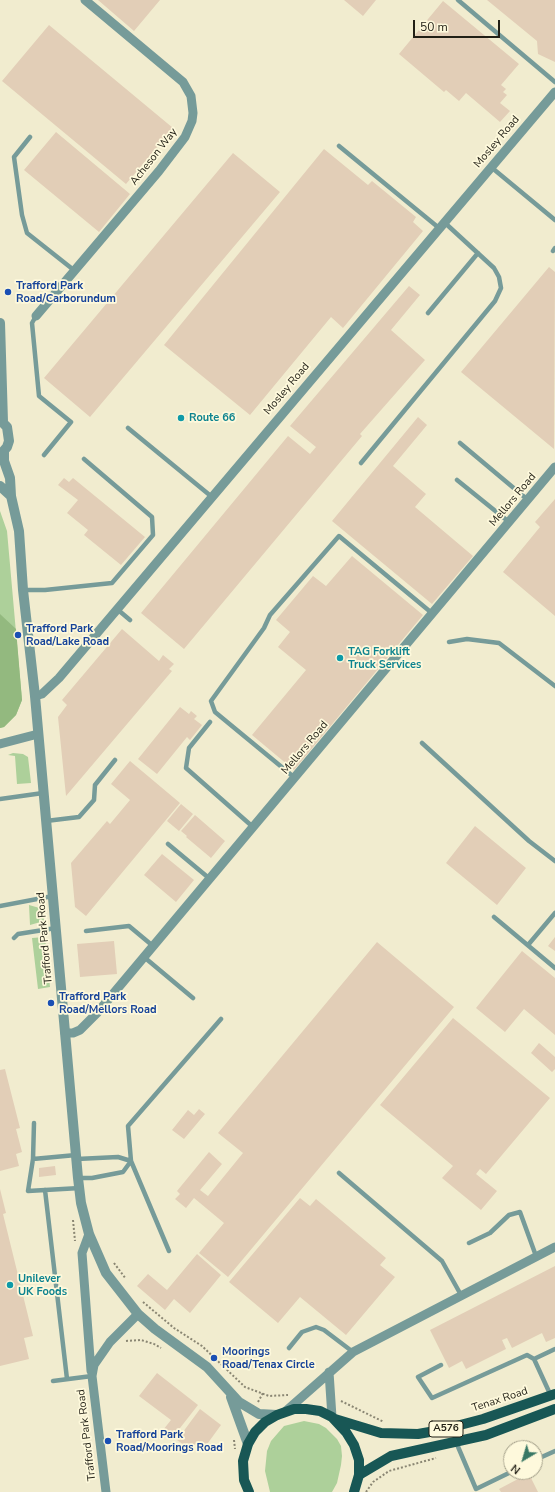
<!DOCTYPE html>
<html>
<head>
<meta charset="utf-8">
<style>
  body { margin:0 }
  #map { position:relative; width:555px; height:1492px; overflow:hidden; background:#f1eccf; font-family:"Nunito Sans",sans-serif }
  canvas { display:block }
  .north { position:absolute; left:503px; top:1440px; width:40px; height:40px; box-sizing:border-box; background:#fef9dc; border:1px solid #a6a28c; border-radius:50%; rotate:218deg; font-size:11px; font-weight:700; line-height:16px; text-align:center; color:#211f15 }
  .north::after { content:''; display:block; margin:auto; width:14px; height:18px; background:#397865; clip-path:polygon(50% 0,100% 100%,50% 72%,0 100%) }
  .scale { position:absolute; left:413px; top:20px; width:87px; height:18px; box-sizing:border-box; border:2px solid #211f15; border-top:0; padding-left:5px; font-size:12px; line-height:14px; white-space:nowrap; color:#211f15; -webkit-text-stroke:3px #fef9dc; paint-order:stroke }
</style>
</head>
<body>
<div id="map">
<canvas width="555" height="1492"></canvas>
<div class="north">N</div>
<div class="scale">50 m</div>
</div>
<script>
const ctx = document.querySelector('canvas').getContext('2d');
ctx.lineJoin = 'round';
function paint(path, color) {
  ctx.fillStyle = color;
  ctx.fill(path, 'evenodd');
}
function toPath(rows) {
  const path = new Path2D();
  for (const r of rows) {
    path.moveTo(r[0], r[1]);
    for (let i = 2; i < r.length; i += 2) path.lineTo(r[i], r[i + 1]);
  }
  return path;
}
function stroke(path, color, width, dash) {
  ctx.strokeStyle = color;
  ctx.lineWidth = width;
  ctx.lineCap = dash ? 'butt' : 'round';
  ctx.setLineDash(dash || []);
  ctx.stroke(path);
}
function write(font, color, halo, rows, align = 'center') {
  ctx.font = font + ' "Nunito Sans",sans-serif';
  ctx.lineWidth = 3.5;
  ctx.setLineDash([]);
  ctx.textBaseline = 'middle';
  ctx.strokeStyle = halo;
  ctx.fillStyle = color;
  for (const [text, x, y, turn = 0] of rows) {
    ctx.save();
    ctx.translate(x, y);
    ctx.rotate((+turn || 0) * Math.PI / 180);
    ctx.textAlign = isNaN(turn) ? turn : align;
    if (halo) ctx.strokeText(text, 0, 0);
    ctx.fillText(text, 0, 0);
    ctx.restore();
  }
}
paint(toPath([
  [0,511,7,531,22,700,16,715,4,727,0,728],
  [13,753,23,754,28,757,31,783,17,784,15,756,8,755],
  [29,905,43,909,44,921,30,925],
  [45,937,50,987,38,989,32,938],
  [304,1421,319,1424,326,1428,337,1439,341,1446,342,1456,341,1465,337,1483,332,1492,270,1492,265,1471,267,1451,271,1441,284,1426]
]), '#add09a');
paint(toPath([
  [0,614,16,629,22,700,16,715,4,727,0,728]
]), '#93b97f');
paint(toPath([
  [98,0,160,0,134,31],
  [344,0,376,0,363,16],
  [487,0,555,0,555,62,538,54,537,41],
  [443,1,519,64,501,85,506,89,503,92,507,95,500,103,510,111,500,122,466,93,459,101,446,90,444,92,399,54],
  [49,25,173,128,126,184,2,81],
  [56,132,130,194,99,232,24,170],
  [324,149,368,185,372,181,416,217,413,222,423,231,343,328,331,317,250,415,164,345],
  [233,153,280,192,90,417,44,378],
  [549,267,555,272,554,449,461,372],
  [409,286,420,295,391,330,425,360,360,434,362,436,184,649,141,613,288,436,310,454,316,447,290,426],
  [418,417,427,425,393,466,426,494,415,507,473,556,432,604,332,521],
  [64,478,69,482,73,478,145,537,121,565,84,535,88,530,67,513,78,500,58,485],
  [555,499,555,616,503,572,540,527,535,522],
  [352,556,423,615,294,770,252,735,306,670,278,647,290,632,276,620,313,576,326,586],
  [122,629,159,661,163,655,174,664,169,669,172,671,66,796,58,717,67,705,62,700],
  [180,707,189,714,191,711,197,716,194,719,202,725,190,740,187,737,157,774,138,759],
  [130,761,180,803,86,916,75,907,71,863,107,821,110,824,130,800,111,784],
  [181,804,193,814,179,831,167,821],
  [195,815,225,841,211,858,186,837,187,836,181,831],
  [475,826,526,868,497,905,446,863],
  [162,854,194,880,176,902,144,875],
  [555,937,555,951,548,946],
  [114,941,117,974,80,977,77,944],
  [377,942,454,1007,228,1277,199,1253,224,1223,194,1198,186,1208,175,1199,180,1194,177,1191,209,1152,222,1164,200,1190,208,1196,243,1153,218,1133],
  [522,951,555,978,555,1035,524,1009,505,1032,476,1008],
  [453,1018,550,1098,486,1174,480,1169,476,1174,497,1191,481,1210,442,1178,453,1166,380,1105],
  [539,1043,555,1057,555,1069,552,1072,531,1053],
  [5,1069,20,1128,16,1129,22,1152,16,1154,19,1166,0,1171,0,1070],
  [199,1109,205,1114,184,1139,172,1130,188,1110,194,1115],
  [55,1166,56,1175,39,1177,39,1168],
  [0,1189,6,1213,3,1214,33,1336,24,1338,29,1359,0,1366],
  [300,1198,310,1206,316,1199,386,1258,380,1265,395,1277,346,1335,300,1297,278,1323,229,1282],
  [197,1254,221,1275,190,1313,174,1299,165,1310,137,1286,148,1274,167,1290],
  [555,1266,555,1338,546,1342,542,1333,512,1348,507,1338,502,1340,506,1349,466,1369,462,1361,449,1368,430,1330],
  [157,1373,198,1405,173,1437,163,1430,171,1420,139,1396],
  [200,1409,221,1425,205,1447,198,1441,191,1450,177,1440],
  [524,1472,528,1472,538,1492,501,1492,499,1489,518,1479,516,1476]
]), '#e2ceb7');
stroke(toPath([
  [73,1220,75,1241],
  [114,1263,126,1279],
  [143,1302,174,1328,202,1346,245,1387,269,1396,288,1395],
  [126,1341,141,1340,154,1344,161,1348],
  [341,1401,384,1422],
  [258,1402,263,1393],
  [234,1440,235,1449],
  [366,1492,373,1482,389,1471,436,1458]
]), '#8a8673', 2, [2, 2]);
stroke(toPath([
  [458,0,555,82],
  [30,137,14,157,22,215,27,233,75,271],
  [339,146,439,228],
  [491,167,555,220],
  [553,251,555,248],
  [428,313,478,253],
  [36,316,32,323,39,396,71,422,44,455],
  [128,428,212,497],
  [460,443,528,500],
  [361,463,495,301,501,288,499,277,494,268,444,222],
  [457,480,509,522],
  [23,590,45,590,112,583,153,535,152,517,84,459],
  [117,609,130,620],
  [449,642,467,639,499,643,555,686],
  [210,722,189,748,186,768,253,827],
  [422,743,529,841,555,861],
  [295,778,215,712,211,701,264,628,270,615,339,536,433,614],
  [0,799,43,793],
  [46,821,79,817,94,800,95,785,115,760],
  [168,844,210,879],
  [0,906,53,896],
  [494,917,555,968],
  [86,931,129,926,153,946],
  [14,938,18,934,56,928],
  [528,945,555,913],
  [144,957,193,998],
  [76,1155,33,1159,28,1191,80,1188],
  [33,1159,34,1123],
  [77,1159,118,1157,131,1161],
  [339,1173,442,1261,461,1295],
  [78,1178,92,1178,123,1172,131,1161],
  [45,1190,67,1379],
  [469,1243,490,1233,509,1215,520,1212,536,1256],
  [169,1251,131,1161,128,1126,221,1019],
  [289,1348,302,1332,316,1327,324,1330,353,1352],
  [534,1359,555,1349],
  [441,1365,418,1377,432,1398,527,1355,534,1359,551,1396],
  [53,1381,92,1376],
  [456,1442,476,1489,511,1472],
  [535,1460,555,1451]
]), '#769b99', 4.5);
stroke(toPath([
  [36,316,159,171,185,137,192,121,193,113,191,96,183,82,85,0],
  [35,696,42,694,59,678,555,92],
  [0,744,38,734],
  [65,1033,73,1033,80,1030,97,1013,555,467],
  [89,1234,82,1253,91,1371],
  [329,1372,332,1417],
  [286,1411,353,1352,555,1247],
  [106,1492,92,1376,94,1365,110,1342,138,1314]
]), '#769b99', 9);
stroke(toPath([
  [0,323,3,422],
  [0,420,7,427,9,441,7,447,0,455],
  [4,452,4,461,10,478,11,496,19,531,23,590,35,696,78,1178,81,1203,89,1234,106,1273,138,1314,155,1329,207,1367,239,1402,259,1414,277,1415],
  [0,486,11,496],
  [231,1397,248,1444]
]), '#769b99', 10);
stroke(toPath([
  [335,1419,381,1433,418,1434,441,1430,483,1419,555,1394],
  [359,1475,391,1456,486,1435,555,1409],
  [249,1492,244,1480,243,1461,248,1444,255,1432,265,1422,277,1415,294,1409,306,1409,320,1411,332,1417,346,1432,354,1445,359,1460,359,1475,354,1492]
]), '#185755', 10);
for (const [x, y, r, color] of [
  [8,292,4,"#1a4fb4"],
  [181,418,4,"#0f9aa8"],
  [18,635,4,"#1a4fb4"],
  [340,658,4,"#0f9aa8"],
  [51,1003,4,"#1a4fb4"],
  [10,1285,4,"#0f9aa8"],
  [214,1358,4,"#1a4fb4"],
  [108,1441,4,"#1a4fb4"]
]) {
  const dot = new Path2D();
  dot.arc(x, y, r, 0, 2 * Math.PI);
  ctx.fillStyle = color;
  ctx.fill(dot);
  stroke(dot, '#fef9dc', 1.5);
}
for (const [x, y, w] of [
  [446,1429,34]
]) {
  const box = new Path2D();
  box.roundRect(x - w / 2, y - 8, w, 16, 3);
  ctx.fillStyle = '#fef9dc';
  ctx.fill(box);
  stroke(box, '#211f15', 1);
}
write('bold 10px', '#211f15', null, [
  ["A576",446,1429]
]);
write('11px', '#211f15', '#fef9dc', [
  ["Mosley Road",497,142,-50],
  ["Acheson Way",154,157,-52],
  ["Mosley Road",287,389,-50],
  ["Mellors Road",513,500,-50],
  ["Mellors Road",305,748,-50],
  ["Trafford Park Road",45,938,-95],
  ["Tenax Road",500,1400,-18],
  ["Trafford Park Road",87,1435,-97]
]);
write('bold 11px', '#164399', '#fef9dc', [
  ["Trafford Park",16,286],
  ["Road/Carborundum",16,299],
  ["Trafford Park",26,629],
  ["Road/Lake Road",26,642],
  ["Trafford Park",59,997],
  ["Road/Mellors Road",59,1010],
  ["Moorings",222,1352],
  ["Road/Tenax Circle",222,1365],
  ["Trafford Park",116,1435],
  ["Road/Moorings Road",116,1448]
], 'left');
write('bold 11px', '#0d838f', '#fef9dc', [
  ["Route 66",189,418],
  ["TAG Forklift",348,652],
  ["Truck Services",348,665],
  ["Unilever",18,1279],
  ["UK Foods",18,1292]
], 'left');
</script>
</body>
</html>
